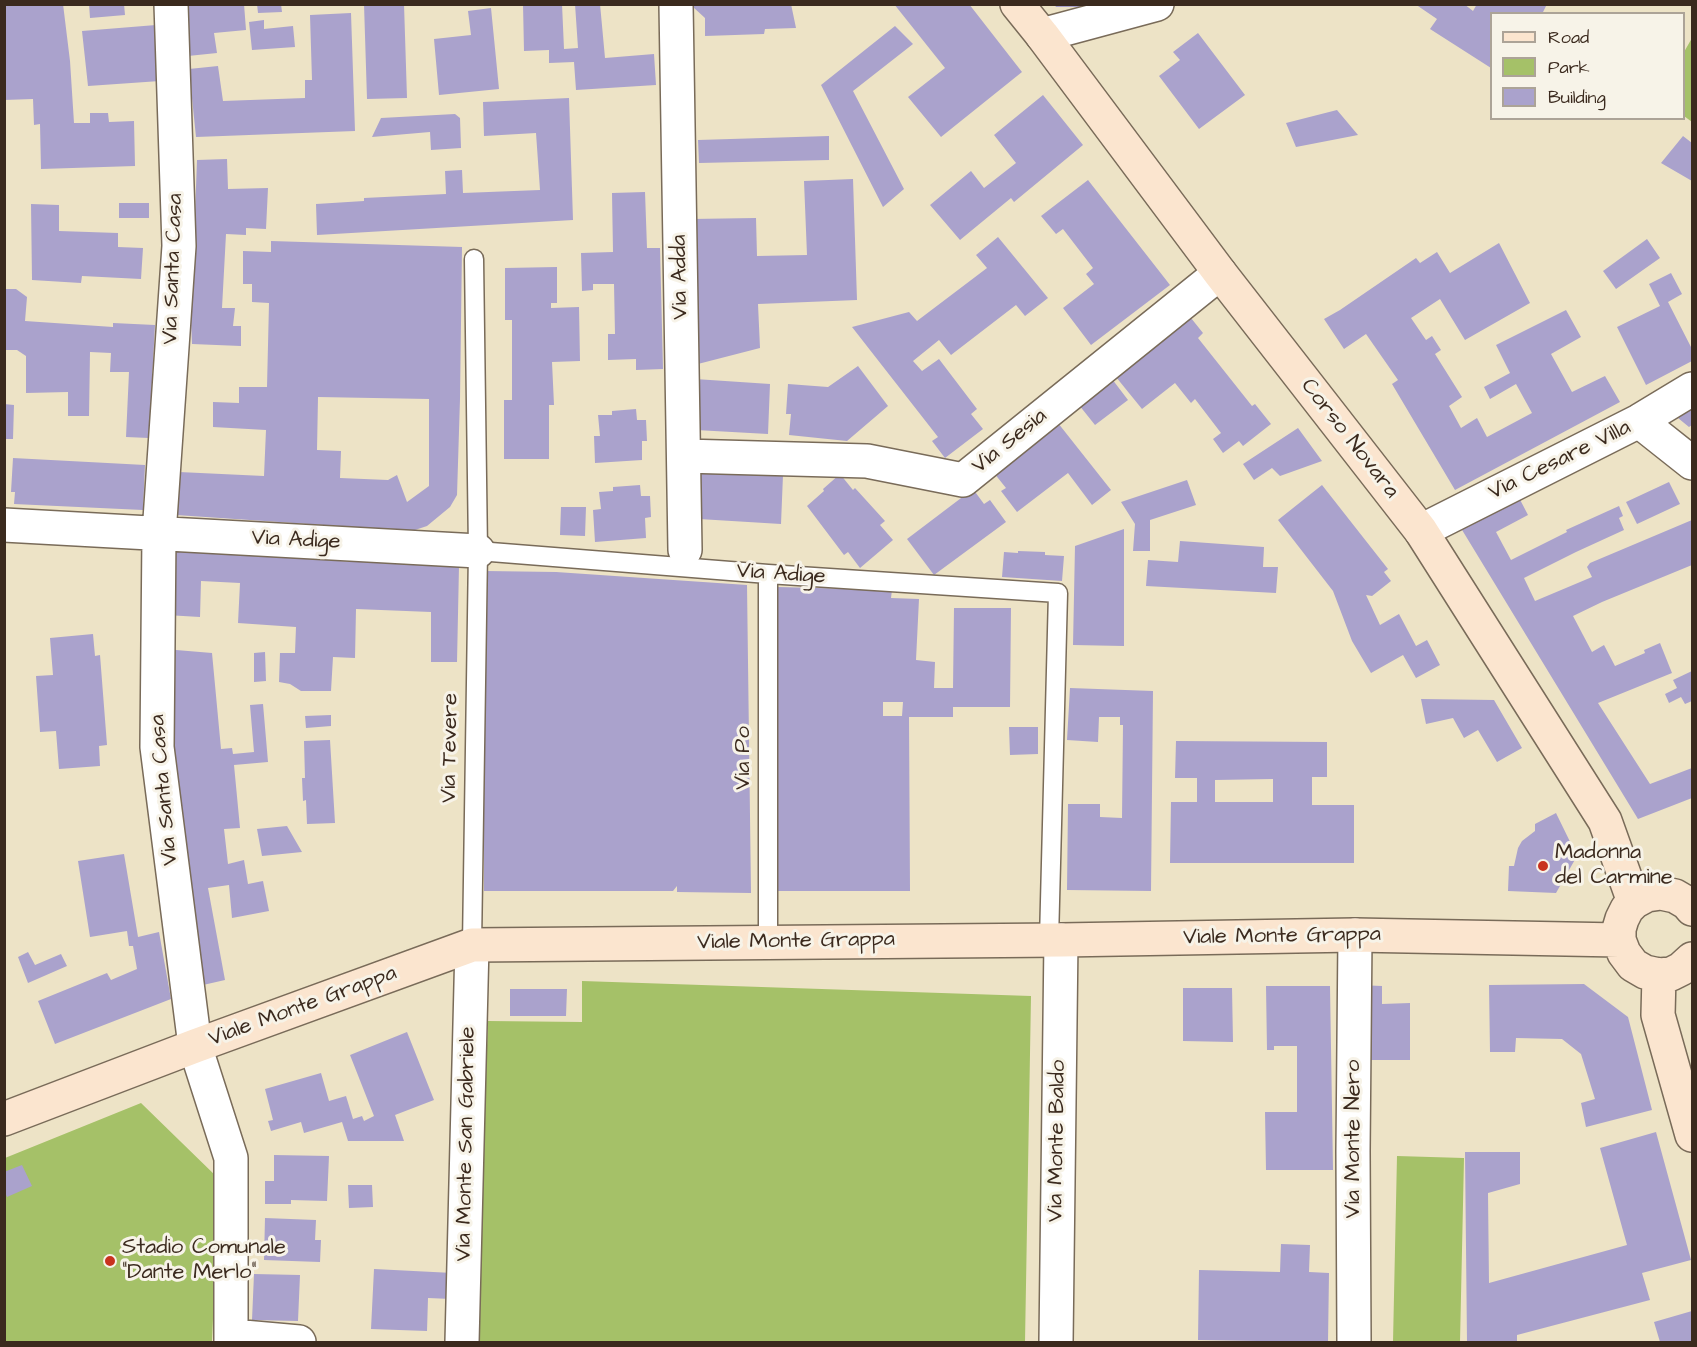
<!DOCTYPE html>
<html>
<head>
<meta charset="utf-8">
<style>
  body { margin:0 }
  #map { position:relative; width:1697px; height:1347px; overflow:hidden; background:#ede3c6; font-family:"Architects Daughter",sans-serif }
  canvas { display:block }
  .frame { position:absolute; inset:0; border:6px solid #3b2a1e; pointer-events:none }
  .legend { position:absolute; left:1490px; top:12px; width:195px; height:108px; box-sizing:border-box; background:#f7f3e8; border:2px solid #aca397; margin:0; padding:8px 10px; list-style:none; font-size:18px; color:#3b2a1e }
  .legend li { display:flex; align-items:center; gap:12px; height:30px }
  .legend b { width:30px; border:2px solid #aca397 }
</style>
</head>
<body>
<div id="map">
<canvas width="1697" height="1347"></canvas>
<div class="frame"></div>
<ul class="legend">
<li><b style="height:8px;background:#fbe5cf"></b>Road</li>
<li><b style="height:16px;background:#a5c168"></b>Park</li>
<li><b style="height:16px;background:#aaa2cc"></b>Building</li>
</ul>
</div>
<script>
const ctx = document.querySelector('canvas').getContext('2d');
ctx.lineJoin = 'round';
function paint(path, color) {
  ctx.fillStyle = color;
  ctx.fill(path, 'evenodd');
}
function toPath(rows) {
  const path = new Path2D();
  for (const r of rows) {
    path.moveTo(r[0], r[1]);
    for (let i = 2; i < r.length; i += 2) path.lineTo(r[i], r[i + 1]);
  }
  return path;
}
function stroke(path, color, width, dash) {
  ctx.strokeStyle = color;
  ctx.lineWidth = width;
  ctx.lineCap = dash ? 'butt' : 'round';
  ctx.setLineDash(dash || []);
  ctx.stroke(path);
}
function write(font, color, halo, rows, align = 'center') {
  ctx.font = font + ' "Architects Daughter",sans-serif';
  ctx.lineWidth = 6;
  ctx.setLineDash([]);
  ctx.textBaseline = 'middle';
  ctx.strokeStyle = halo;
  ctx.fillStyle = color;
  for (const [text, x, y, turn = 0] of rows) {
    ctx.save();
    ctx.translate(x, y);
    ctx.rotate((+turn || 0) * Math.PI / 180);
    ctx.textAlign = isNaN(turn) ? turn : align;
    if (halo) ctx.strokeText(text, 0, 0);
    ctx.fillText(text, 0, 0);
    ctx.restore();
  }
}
paint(toPath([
  [1692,38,1692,122,1684,116,1684,52],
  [582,981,1031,996,1025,1342,475,1342,488,1021,582,1022],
  [141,1103,219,1179,212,1342,5,1342,5,1158],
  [1397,1156,1464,1158,1460,1342,1393,1342]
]), '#a5c168');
paint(toPath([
  [4,4,63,4,70,61,74,123,90,123,90,113,108,113,109,122,134,121,135,166,41,169,40,124,34,125,33,99,4,100],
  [89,4,124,4,125,15,90,18],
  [183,4,244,4,246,30,214,33,217,53,188,56],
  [257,4,281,4,282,12,258,13],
  [364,4,404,4,407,98,367,99],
  [523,4,562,4,564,49,578,48,575,4,600,4,605,58,654,54,656,85,576,90,574,62,549,63,549,50,524,51],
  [686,4,791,4,796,28,765,29,764,34,705,36,705,18,693,7],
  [894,4,969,4,1022,72,941,137,908,97,945,68],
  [1054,4,1086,4,1083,7,1056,7],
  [1415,4,1464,4,1473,11,1477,4,1547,4,1542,14,1491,14,1491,68,1430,29,1437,19],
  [491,8,499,89,439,95,434,39,471,35,468,11],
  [351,13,355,131,196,137,189,69,218,66,223,101,305,98,305,80,312,80,310,15],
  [264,20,264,29,293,26,295,47,252,50,249,22],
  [156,25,160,81,88,86,82,31],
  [895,26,913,44,853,91,904,189,883,207,821,85],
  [1198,33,1245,95,1199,129,1159,76,1180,60,1173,52],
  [1043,95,1083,145,1014,202,1011,198,960,240,930,205,971,171,984,188,1016,163,994,135],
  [569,98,573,220,317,235,316,204,364,201,364,198,446,194,445,171,462,170,463,193,540,190,536,133,484,136,483,102],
  [1337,110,1358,135,1296,147,1286,123],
  [455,114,460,118,461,148,431,150,430,132,372,137,381,118],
  [829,136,829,160,699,163,698,140],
  [1683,136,1692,143,1692,181,1661,163],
  [227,159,228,189,268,188,266,229,246,228,246,235,226,234,222,308,235,308,233,326,241,326,241,346,192,344,191,322,197,160],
  [853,179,857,300,758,304,760,348,694,365,691,219,756,218,757,256,807,255,804,181],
  [1088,180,1170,285,1091,345,1063,308,1094,284,1086,274,1093,268,1063,229,1056,234,1041,216],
  [645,192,647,248,660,248,663,369,636,370,636,359,608,360,608,334,615,334,614,284,593,284,593,290,582,291,581,253,613,252,612,193],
  [119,203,149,203,149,218,119,218],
  [31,204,59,205,59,231,118,233,118,247,143,248,141,279,82,276,81,283,32,280],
  [998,237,1048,298,1025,316,1016,305,951,355,939,340,913,361,922,371,939,359,977,409,971,414,983,429,945,458,932,441,938,437,852,327,909,312,917,321,987,268,976,255],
  [1647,239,1660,258,1616,289,1603,271],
  [271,241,462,247,460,399,457,495,450,507,427,526,412,531,176,515,179,472,264,476,266,430,213,427,213,402,239,403,239,387,267,387,269,303,252,302,252,284,243,284,243,251,271,252],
  [318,397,429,399,429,486,407,502,397,475,388,480,340,478,341,451,317,450],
  [1499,243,1530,303,1465,340,1440,299,1411,318,1426,340,1432,336,1441,350,1435,354,1462,397,1449,406,1461,428,1477,418,1487,437,1532,413,1516,384,1490,399,1484,387,1510,373,1496,345,1566,310,1581,337,1551,354,1572,392,1605,376,1620,402,1455,490,1392,384,1398,380,1366,334,1344,349,1324,319,1340,310,1416,258,1420,263,1437,252,1450,273],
  [557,267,557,303,551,303,551,308,579,307,580,361,552,362,554,405,549,405,549,459,504,459,504,400,512,400,512,320,505,320,505,268],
  [1671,273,1682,294,1668,302,1692,349,1692,361,1646,385,1617,327,1660,306,1649,284],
  [4,289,16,289,27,297,25,321,113,327,113,323,155,325,149,438,126,437,129,372,110,372,111,353,90,352,89,416,68,416,68,392,26,393,26,356,17,350,4,350],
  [1191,318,1203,333,1198,338,1252,406,1255,404,1271,424,1243,446,1239,441,1223,453,1213,439,1221,433,1195,399,1191,403,1175,383,1142,409,1116,377],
  [858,366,888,406,847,441,789,435,791,414,786,414,788,384,828,387],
  [695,379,770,384,768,434,696,430],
  [1112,379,1128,400,1095,425,1079,405],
  [1692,395,1692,425,1689,427,1667,409],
  [4,404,14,405,13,439,4,439],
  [636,409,637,420,646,420,647,441,642,441,642,460,595,463,594,436,600,436,598,415,612,415,612,411],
  [1058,423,1111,490,1092,505,1068,473,1017,512,1001,491,1006,488,994,473],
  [1298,428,1322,461,1280,476,1272,468,1254,480,1243,464],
  [13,458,145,465,143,510,14,504,15,492,11,492],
  [696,470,783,475,781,524,699,519],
  [840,474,853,490,855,488,885,521,880,525,893,540,860,568,848,552,844,555,807,506,824,491,823,489],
  [1187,480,1196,505,1150,520,1150,551,1133,551,1135,524,1121,502],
  [1669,482,1680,504,1637,524,1626,502],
  [640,485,641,496,650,496,651,517,645,518,646,538,595,542,593,510,601,509,599,492,613,491,613,487],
  [1322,485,1388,569,1384,572,1391,581,1372,596,1366,595,1380,625,1399,614,1416,646,1427,640,1440,665,1416,678,1403,655,1371,673,1352,641,1333,591,1278,520],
  [973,489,984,504,990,500,1006,522,934,575,907,539],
  [1515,490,1528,515,1496,532,1511,560,1567,532,1566,530,1619,506,1623,516,1619,518,1624,530,1576,552,1524,578,1535,601,1592,577,1587,567,1590,563,1692,520,1692,565,1602,602,1573,616,1592,652,1604,645,1615,666,1645,653,1644,650,1660,643,1672,673,1598,703,1650,784,1692,768,1692,798,1638,819,1456,520],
  [561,507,586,507,585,536,560,535],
  [1124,529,1124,646,1073,645,1075,546],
  [1180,541,1264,547,1263,567,1278,567,1276,593,1146,586,1148,560,1178,562],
  [169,548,241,552,338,561,459,566,457,662,431,662,431,612,356,609,355,658,333,657,331,691,301,691,290,684,279,682,280,653,295,653,296,627,238,623,240,583,201,581,200,617,166,615],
  [1018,551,1045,552,1045,555,1064,556,1062,581,1002,577,1004,552,1018,553],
  [486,571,556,572,747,585,751,893,677,892,677,886,673,891,484,891,484,616,486,616],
  [778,587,892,590,891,598,919,599,916,660,935,662,934,688,953,688,954,608,1011,608,1010,707,953,707,953,717,909,717,910,891,778,891],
  [883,702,903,702,902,716,883,716],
  [93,634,95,656,100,655,107,745,99,746,100,766,59,769,56,731,40,732,36,676,53,675,50,638],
  [164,649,212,653,221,749,232,748,233,754,254,752,250,705,263,704,268,762,234,765,240,828,224,829,228,864,244,860,248,884,263,881,269,911,232,918,229,885,208,888,225,980,203,985,185,890],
  [265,652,266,681,254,682,254,653],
  [1692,671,1692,701,1685,704,1681,697,1669,703,1665,694,1677,688,1673,680],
  [1070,688,1153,691,1151,891,1067,890,1068,804,1100,804,1100,817,1122,818,1123,725,1120,725,1120,717,1099,717,1098,742,1067,740],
  [1421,699,1494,700,1522,748,1497,762,1478,730,1464,738,1453,718,1426,724],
  [331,715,331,726,306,728,305,716],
  [1009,727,1038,727,1038,754,1010,755],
  [330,740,335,823,307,824,306,800,303,801,302,778,305,778,304,741],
  [1176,741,1327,742,1327,777,1312,777,1312,805,1354,805,1354,863,1170,863,1171,802,1197,802,1197,778,1175,778],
  [1273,779,1273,802,1215,802,1215,780],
  [1556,813,1577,856,1556,893,1508,891,1509,866,1514,866,1518,848,1522,841,1535,831,1535,824],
  [287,826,302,852,262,856,257,829],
  [124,854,138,937,159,932,171,999,55,1044,38,1001,107,973,111,980,137,969,133,946,129,946,127,931,90,937,78,861],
  [28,952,35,965,61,954,67,966,28,983,18,957],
  [1584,984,1628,1017,1652,1110,1586,1127,1581,1103,1595,1099,1581,1054,1562,1039,1516,1038,1515,1052,1490,1052,1489,985],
  [1358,985,1382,986,1382,1004,1410,1003,1410,1060,1366,1060],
  [1266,986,1330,986,1333,1170,1266,1170,1265,1112,1297,1112,1297,1046,1274,1046,1274,1050,1267,1050],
  [1183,988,1232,988,1233,1042,1183,1041],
  [510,989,567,989,566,1016,510,1016],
  [407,1032,434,1100,395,1115,404,1141,348,1141,342,1122,304,1133,301,1122,271,1131,268,1121,273,1120,265,1089,321,1073,329,1101,346,1096,353,1119,362,1116,364,1121,374,1116,350,1055],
  [1656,1132,1691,1260,1642,1273,1650,1300,1517,1335,1517,1342,1467,1342,1465,1152,1520,1152,1520,1184,1488,1193,1489,1283,1627,1245,1600,1148],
  [274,1155,329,1156,327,1201,291,1200,291,1204,265,1204,265,1181,274,1181],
  [22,1165,32,1186,7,1197,4,1190,4,1172],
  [348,1185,372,1185,373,1207,349,1208],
  [265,1218,316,1220,315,1240,321,1240,320,1262,264,1260],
  [1281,1244,1310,1245,1309,1272,1329,1273,1328,1342,1257,1342,1257,1341,1198,1340,1199,1270,1280,1272],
  [374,1269,453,1273,451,1299,428,1298,427,1331,371,1329],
  [254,1274,300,1275,298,1321,252,1320],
  [1692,1311,1692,1342,1660,1342,1654,1322]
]), '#aaa2cc');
const lane = toPath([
  [478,551,768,574,1058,593,1049,940],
  [768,942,768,574],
  [472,945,478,551,474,259]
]);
const street = toPath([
  [171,4,179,246,159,534,157,747,195,1046,231,1158,231,1342],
  [676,4,685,550],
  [1042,35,1157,4],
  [1639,421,1692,463],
  [684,456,867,461,963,480,1220,273],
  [4,525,478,551],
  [1421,531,1639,421,1692,389],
  [232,1336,299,1342],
  [462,1342,472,945],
  [1056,1342,1061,940],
  [1354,1342,1353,1151,1355,935]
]);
const secondary = toPath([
  [1017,4,1042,35,1220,273,1421,531,1605,821,1634,902],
  [1692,909,1687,903,1675,896,1661,893,1647,895,1634,902,1627,909,1622,919,1619,929,1619,940,1624,953,1633,965,1645,972,1659,975,1671,974,1681,969,1692,959],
  [1659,975,1658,1015,1692,1135],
  [4,1119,195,1046,472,945,1061,940,1355,935,1619,940]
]);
stroke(lane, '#796b59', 21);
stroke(street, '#796b59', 36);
stroke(secondary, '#796b59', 36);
stroke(lane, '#fff', 18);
stroke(street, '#fff', 33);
stroke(secondary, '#fbe5cf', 33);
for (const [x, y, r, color] of [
  [1543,866,6,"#c8321e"],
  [110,1261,6,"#c8321e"]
]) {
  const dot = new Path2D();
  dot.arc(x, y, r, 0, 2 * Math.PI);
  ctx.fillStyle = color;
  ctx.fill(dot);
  stroke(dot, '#f7f3e8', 2);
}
write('22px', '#3b2a1e', '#f7f3e8', [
  ["Via Santa Casa",174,269,-88],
  ["Via Adda",681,277,-91],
  ["Corso Novara",1349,439,52],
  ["Via Sesia",1010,442,-39],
  ["Via Cesare Villa",1560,461,-26],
  ["Via Adige",296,541,3],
  ["Via Adige",781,575,4],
  ["Via Tevere",451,748,-89],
  ["Via Po",744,758,-90],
  ["Via Santa Casa",165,790,-95],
  ["Viale Monte Grappa",1282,937,-1],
  ["Viale Monte Grappa",796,942,-1],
  ["Viale Monte Grappa",303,1007,-20],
  ["Via Monte Nero",1354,1139,-90],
  ["Via Monte Baldo",1058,1141,-89],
  ["Via Monte San Gabriele",467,1144,-89]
]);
write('22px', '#3b2a1e', '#f7f3e8', [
  ["Madonna",1555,853],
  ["del Carmine",1555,878],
  ["Stadio Comunale",122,1248],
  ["\"Dante Merlo\"",122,1273]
], 'left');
</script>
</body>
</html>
